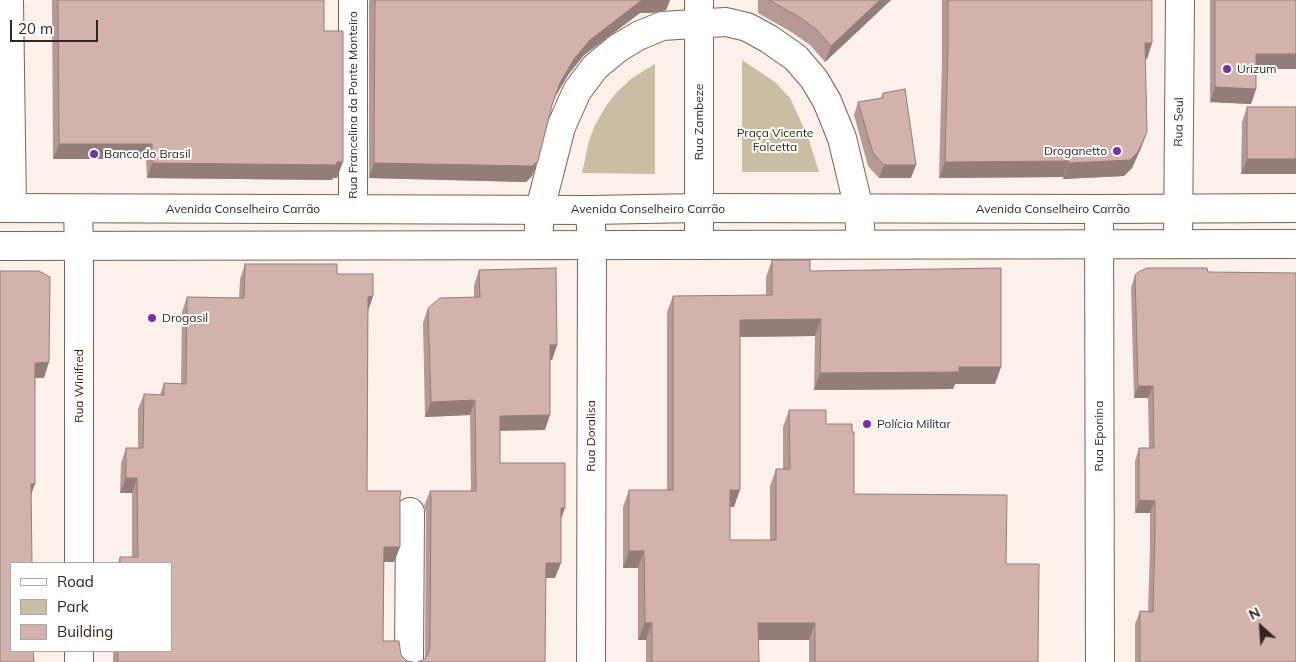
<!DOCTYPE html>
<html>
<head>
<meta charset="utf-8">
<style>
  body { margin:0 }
  #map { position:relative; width:1296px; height:662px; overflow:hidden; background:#fcf0ea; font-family:Mulish,sans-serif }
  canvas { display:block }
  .legend { position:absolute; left:10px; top:562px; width:162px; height:90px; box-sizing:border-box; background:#fff; border:1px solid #aca8a6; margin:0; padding:6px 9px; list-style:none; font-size:15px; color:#302520 }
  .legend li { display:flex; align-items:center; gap:10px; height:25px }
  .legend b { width:25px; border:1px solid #aca8a6 }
  .north { position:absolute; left:1236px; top:602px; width:50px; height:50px; -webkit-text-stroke:4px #fff; paint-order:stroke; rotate:334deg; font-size:14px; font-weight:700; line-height:20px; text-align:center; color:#302520 }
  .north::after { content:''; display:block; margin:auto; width:18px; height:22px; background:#302520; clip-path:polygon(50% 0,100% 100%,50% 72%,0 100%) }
  .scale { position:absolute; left:10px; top:20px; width:88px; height:22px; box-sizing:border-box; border:2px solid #302520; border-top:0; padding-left:6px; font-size:15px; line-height:18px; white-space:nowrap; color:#302520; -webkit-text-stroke:4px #fff; paint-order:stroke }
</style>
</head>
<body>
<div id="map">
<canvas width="1296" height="662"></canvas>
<ul class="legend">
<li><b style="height:6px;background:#fff"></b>Road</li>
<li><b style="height:14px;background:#c9bea3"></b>Park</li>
<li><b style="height:14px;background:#d3b2ad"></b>Building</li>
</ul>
<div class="north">N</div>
<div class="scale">20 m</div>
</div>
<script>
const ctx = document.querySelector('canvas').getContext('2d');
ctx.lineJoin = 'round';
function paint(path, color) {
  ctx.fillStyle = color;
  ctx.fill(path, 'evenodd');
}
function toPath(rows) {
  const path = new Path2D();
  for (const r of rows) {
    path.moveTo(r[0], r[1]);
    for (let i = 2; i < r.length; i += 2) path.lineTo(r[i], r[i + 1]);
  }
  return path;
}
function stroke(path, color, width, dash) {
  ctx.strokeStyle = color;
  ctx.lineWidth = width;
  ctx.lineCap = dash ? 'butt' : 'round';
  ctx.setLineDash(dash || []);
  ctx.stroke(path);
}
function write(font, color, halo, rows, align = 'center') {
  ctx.font = font + ' Mulish,sans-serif';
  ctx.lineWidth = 4;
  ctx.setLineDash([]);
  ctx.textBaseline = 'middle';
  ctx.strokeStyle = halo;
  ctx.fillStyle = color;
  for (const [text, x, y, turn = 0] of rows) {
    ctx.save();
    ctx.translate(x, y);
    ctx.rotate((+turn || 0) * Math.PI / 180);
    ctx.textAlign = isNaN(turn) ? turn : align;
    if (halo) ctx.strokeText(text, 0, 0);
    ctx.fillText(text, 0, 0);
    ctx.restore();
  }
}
paint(toPath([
  [742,60,775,82,790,98,808,137,819,172,742,172],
  [655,64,655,174,582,173,589,141,595,125,606,106,616,93,632,78]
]), '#c9bea3');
const minor = toPath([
  [9,0,12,208],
  [78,209,79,246,79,563],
  [353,209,353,0],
  [1099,209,1100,662],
  [590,210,592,245,591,662],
  [1178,244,1180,0],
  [538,245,540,209,561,127,577,91,595,67,618,48,638,36,662,26,726,22,747,27,769,39,796,58,814,79,827,101,842,138,859,209,861,244],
  [699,245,699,0],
  [79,651,79,662],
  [409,662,410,512]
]);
const secondary = toPath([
  [0,208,590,210,698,208,1099,209,1296,208],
  [0,246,1296,244]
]);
stroke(minor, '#7b6254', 30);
stroke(secondary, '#7b6254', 30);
stroke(minor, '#fff', 28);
stroke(secondary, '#fff', 28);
paint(toPath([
  [52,0,324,0,324,31,337,178,333,178,332,180,147,178,146,159,53,159],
  [369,0,670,0,666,10,652,13,640,13,584,55,568,75,554,98,538,161,532,176,526,182,369,178],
  [758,0,891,0,825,62,810,45,793,33,758,13],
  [942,0,1152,0,1152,43,1147,59,1145,59,1141,148,1132,168,1124,176,1063,179,1063,177,939,178,942,61],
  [1210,0,1296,0,1296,69,1256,69,1256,89,1251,104,1210,102],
  [883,93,911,178,879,178,868,166,854,115,858,102,881,98],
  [1247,107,1296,107,1296,174,1241,174,1242,122],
  [772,260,810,271,1001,367,995,384,955,384,953,389,814,390,815,336,740,337,734,507,730,507,730,540,770,540,770,486,776,469,783,469,783,427,789,410,826,424,854,494,1006,564,1038,662,809,662,809,640,759,640,759,662,646,662,646,640,638,640,638,568,623,568,623,507,629,490,667,490,667,312,673,296,766,295,766,277],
  [245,264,337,274,373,296,368,310,367,491,400,497,400,547,394,562,384,562,383,641,401,655,407,661,413,662,113,662,113,651,171,651,171,563,118,563,120,557,132,557,132,493,120,493,121,463,126,448,138,448,138,409,144,394,160,395,164,383,181,384,182,312,187,297,239,298,240,279],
  [479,270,557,345,552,360,550,360,545,430,500,430,500,463,565,508,561,519,555,578,546,578,423,660,425,658,426,512,424,506,430,491,471,491,470,415,425,417,423,323,428,308,474,297,474,285],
  [1135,275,1296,662,1135,662,1135,624,1140,611,1148,612,1150,547,1150,513,1135,513,1135,461,1139,448,1149,448,1148,398,1134,398,1131,288]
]), '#b59995');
paint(toPath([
  [642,0,670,0,666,10,652,13,640,13,584,55,568,75,554,99,560,83,574,59,590,40],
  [880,0,891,0,825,62,831,46],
  [1145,43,1152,43,1147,59,1139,59],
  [1256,54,1296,54,1296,69,1251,69],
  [1215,87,1256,89,1251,104,1210,102],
  [1147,132,1141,148,1132,168,1124,176,1063,179,1069,163],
  [59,144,152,144,146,159,53,159],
  [1247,159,1296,159,1296,174,1241,174],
  [538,161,532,176,526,182,369,178,374,163],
  [1069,161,1063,177,939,178,945,162],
  [343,162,337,178,333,178,332,180,147,178,152,163],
  [884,165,916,165,911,178,879,178],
  [373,296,368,311,368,297],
  [821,319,815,336,734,337,740,320],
  [550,345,557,345,552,360,544,360],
  [49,362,44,378,29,378,35,363],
  [959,367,1001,367,995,384,955,384,953,389,814,390,820,373],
  [1138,386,1153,386,1148,398,1134,398],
  [475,400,470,415,425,417,431,402],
  [550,415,545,430,495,431,500,416],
  [126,478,137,478,132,493,120,493],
  [31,484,35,484,29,500],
  [730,490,740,490,734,507,723,507],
  [1139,500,1155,501,1150,513,1135,513],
  [561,508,565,508,559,523],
  [384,547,400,547,394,562,378,562],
  [629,551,644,551,638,568,623,568],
  [546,563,561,563,555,578,540,578],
  [645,623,652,623,646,640,638,640],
  [758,623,815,623,809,640,752,640]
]), '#947d79');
const building = toPath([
  [58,0,324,0,324,31,343,31,343,162,337,162,337,165,152,163,152,144,59,144,58,0],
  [375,0,642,0,590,40,574,59,560,83,552,105,538,161,532,166,374,163,375,0],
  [769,0,880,0,831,46,816,29,799,17,769,0],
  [948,0,1152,0,1152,43,1145,43,1147,132,1138,152,1130,160,1069,163,1069,161,945,162,948,45,948,0],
  [1215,0,1296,0,1296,54,1256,54,1256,89,1215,87,1215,0],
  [905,89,916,165,884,165,873,153,858,102,883,98,883,93,905,89],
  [1247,107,1296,107,1296,159,1247,159,1247,107],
  [772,260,810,260,810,271,1001,268,1001,367,959,367,959,372,820,373,821,319,740,320,740,490,730,490,730,540,776,540,776,469,790,469,789,410,826,410,826,424,852,424,852,432,854,432,854,494,1007,495,1006,564,1039,564,1038,662,815,662,815,623,758,623,759,662,652,662,652,623,645,623,644,551,629,551,629,490,673,490,673,296,772,295,772,260],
  [245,264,337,264,337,274,373,274,373,296,368,297,367,491,401,491,400,497,400,547,384,547,383,641,399,641,401,655,407,661,413,662,118,662,118,651,171,651,171,563,120,563,120,557,138,557,137,478,126,478,126,448,143,448,144,394,164,395,164,383,186,384,187,297,244,298,245,264],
  [556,268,557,345,550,345,550,415,500,416,500,463,565,463,565,508,561,508,561,563,546,563,545,662,417,662,423,660,428,655,430,647,431,497,430,491,476,491,475,400,431,402,428,308,440,298,480,297,479,270,556,268],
  [1147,268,1207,268,1208,272,1296,273,1296,662,1140,662,1140,611,1153,612,1155,534,1155,501,1139,500,1139,448,1154,448,1153,386,1138,386,1135,275,1140,271,1147,268],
  [0,271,39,271,50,277,49,362,35,363,35,484,31,484,32,563,11,563,11,651,33,651,34,662,0,662,0,271]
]);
paint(building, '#d3b2ad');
stroke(building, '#947d79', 1);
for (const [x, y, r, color] of [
  [1227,69,5,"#7731a4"],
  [1117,151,5,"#7731a4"],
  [94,154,5,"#7731a4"],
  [152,318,5,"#7731a4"],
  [867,424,5,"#7731a4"]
]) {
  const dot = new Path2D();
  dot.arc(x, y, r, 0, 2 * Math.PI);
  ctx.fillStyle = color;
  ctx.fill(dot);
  stroke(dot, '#fff', 2);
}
write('12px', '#302520', '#fff', [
  ["Urizum",1237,69],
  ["Droganetto",1107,151,"right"],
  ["Banco do Brasil",104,154],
  ["Drogasil",162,318],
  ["Polícia Militar",877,424]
], 'left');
write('12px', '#302520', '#fff', [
  ["Rua Francelina da Ponte Monteiro",353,105,-90],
  ["Rua Zambeze",699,122,-90],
  ["Rua Seul",1179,122,-89],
  ["Avenida Conselheiro Carrão",243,209],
  ["Avenida Conselheiro Carrão",648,209],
  ["Avenida Conselheiro Carrão",1053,209],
  ["Rua Winifred",79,386,-90],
  ["Rua Doralisa",591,436,-90],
  ["Rua Eponina",1099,436,-90]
]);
write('12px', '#352909', '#fff', [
  ["Praça Vicente",775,133],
  ["Falcetta",775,147]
]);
</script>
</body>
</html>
